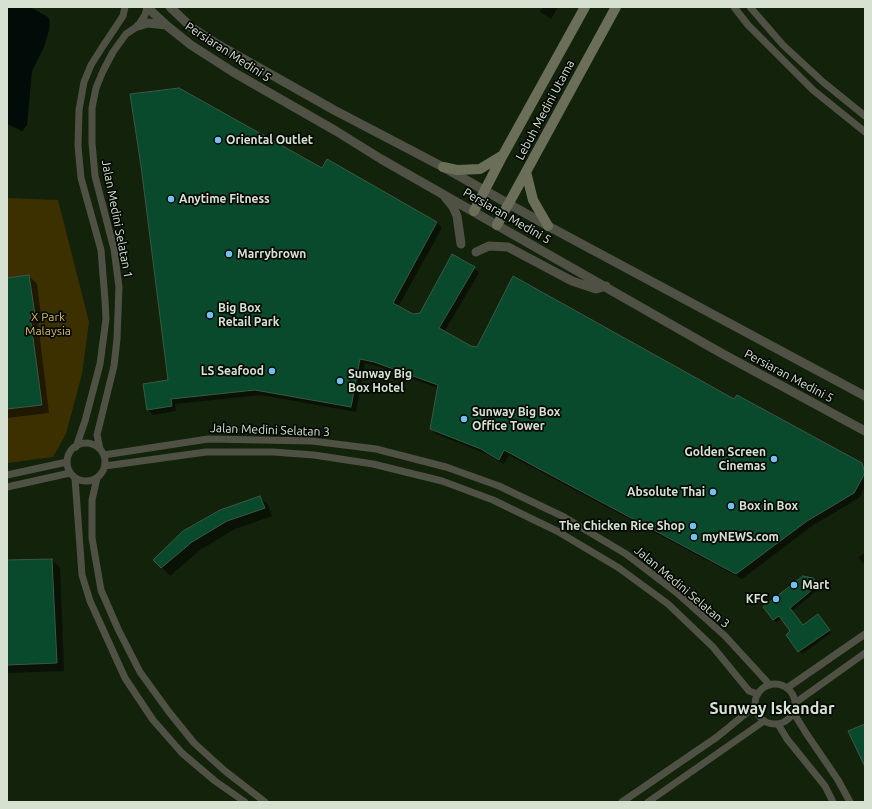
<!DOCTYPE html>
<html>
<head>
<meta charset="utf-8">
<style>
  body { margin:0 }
  #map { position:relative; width:872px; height:809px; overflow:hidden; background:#13220a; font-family:Ubuntu,sans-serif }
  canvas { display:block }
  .frame { position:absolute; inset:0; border:8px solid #d6e1d1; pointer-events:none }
</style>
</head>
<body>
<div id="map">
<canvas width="872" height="809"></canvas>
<div class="frame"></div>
</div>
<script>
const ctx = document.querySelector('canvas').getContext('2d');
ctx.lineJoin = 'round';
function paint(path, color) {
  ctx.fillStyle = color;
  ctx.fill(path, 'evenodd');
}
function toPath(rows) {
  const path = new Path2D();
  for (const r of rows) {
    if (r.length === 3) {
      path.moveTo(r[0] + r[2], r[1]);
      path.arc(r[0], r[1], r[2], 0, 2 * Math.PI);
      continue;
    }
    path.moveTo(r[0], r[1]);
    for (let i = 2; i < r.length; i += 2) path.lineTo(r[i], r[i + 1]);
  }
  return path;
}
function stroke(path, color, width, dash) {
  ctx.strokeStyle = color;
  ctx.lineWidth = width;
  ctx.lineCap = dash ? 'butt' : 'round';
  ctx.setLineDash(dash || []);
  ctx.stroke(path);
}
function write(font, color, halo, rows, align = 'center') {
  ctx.font = font + ' Ubuntu,sans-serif';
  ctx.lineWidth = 3.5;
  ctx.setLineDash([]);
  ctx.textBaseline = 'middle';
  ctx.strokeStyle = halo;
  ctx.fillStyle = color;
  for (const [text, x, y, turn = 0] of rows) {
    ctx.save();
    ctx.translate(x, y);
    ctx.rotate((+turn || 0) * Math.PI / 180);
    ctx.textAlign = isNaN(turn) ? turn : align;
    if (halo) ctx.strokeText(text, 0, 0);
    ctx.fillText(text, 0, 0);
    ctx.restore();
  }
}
paint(toPath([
  [7,198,58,200,89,322,82,374,66,434,53,457,7,463]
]), '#3c3000');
paint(toPath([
  [7,7,30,7,48,17,50,22,49,30,44,47,32,71,27,125,22,131,7,124]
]), '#010b08');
paint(toPath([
  [543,7,558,7,551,19,540,12],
  [322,170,437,222,442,228,398,307,413,315,420,314,474,268,479,273,444,332,470,347,734,400,861,464,865,467,865,487,859,498,812,526,742,579,509,455,504,464,487,454,436,434,431,429,438,388,380,367,365,363,356,412,261,395,175,404,176,411,153,415,147,409],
  [29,276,37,284,42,323,38,323,49,413,7,418,7,279],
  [260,497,268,505,272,516,235,529,200,550,170,576,155,560],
  [865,553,865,565,858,557],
  [52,560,60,568,64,671,7,673,7,561],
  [815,582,820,588,792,611,803,626,821,618,831,633,802,654,787,635,792,631,782,619,776,622,773,619]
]), '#0007');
const building = toPath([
  [179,88,322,168,327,159,437,222,393,303,413,314,420,313,452,254,475,267,439,328,471,346,477,347,513,276,734,399,737,395,862,463,865,473,854,493,807,521,736,574,504,450,499,460,481,449,430,429,438,385,374,362,360,359,351,407,255,390,171,399,172,406,147,410,143,384,168,380,141,166,130,94,179,88],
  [29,275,35,315,30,315,42,405,7,409,7,278,29,275],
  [260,496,265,508,227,521,192,542,161,568,153,560,183,531,220,510,260,496],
  [52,559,57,663,7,665,7,560,52,559],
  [803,576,813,578,818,585,790,608,803,625,818,614,830,630,798,652,786,635,790,631,779,616,773,620,763,607,803,576],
  [865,724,865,767,848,731,865,724]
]);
paint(building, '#084a2b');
stroke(building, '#3b5846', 1);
stroke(toPath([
  [734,7,748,25,813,90,865,132],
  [750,7,783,45,823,82,865,116],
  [86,462,19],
  [76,447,85,421,100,364,106,319,105,300,101,250,81,178,78,146,79,110,84,82,91,65,103,46,123,16,125,7],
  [100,449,97,435,114,366,117,339,119,287,114,249,95,176,92,143,92,108,96,88,103,71,113,52,126,34,138,26,145,15,147,7],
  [104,455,208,439,312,441,376,449,446,467,499,486,564,517,626,554,677,593,725,636,770,685],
  [105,466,206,452,273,452,314,455,373,464,442,481,493,500,557,531,619,568,668,604,713,647,749,691,758,694],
  [7,475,67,462],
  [75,478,82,575,90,601,125,678,153,720,182,753,215,781,245,802],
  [97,478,92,500,92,538,101,590,118,629,140,672,169,712,194,743,225,771,265,802],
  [7,487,70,473],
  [775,704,20],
  [787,688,865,634],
  [795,703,865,653],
  [793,712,806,733,838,780,850,802],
  [778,724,787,739,825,786,833,802],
  [622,802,717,737,755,706],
  [648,802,764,721]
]), '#4f5144', 7);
stroke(toPath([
  [147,7,166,25,191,45,233,72,336,131,381,159,721,353,865,431],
  [170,7,191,27,217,44,334,110,443,167,548,226,865,396],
  [138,26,148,23,166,25],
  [445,197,453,207,457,216,461,244],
  [476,252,489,246,508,247,572,281,596,289,606,286]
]), '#4f5144', 9);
stroke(toPath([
  [443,167,457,170,480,169,503,155],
  [526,172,533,200,548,226],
  [474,211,503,155,585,7],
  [497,225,616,7]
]), '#6b6f5a', 10);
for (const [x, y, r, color] of [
  [218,140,4,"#71c1f5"],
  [171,199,4,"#71c1f5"],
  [229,254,4,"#71c1f5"],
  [210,315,4,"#71c1f5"],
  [272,371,4,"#71c1f5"],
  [340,381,4,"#71c1f5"],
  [464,419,4,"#71c1f5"],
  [774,459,4,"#71c1f5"],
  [713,492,4,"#71c1f5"],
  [731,506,4,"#71c1f5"],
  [693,526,4,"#71c1f5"],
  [694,537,4,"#71c1f5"],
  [794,585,4,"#71c1f5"],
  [776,599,4,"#71c1f5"]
]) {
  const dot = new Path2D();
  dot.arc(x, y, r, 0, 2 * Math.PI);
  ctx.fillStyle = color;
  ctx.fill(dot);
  stroke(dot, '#040a03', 1.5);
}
write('12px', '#d6e1d1', '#040a03', [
  ["Persiaran Medini 5",228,52,33],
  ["Lebuh Medini Utama",545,110,-62],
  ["Persiaran Medini 5",507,216,30],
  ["Jalan Medini Selatan 1",117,219,79],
  ["Persiaran Medini 5",789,376,28],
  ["Jalan Medini Selatan 3",270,430,2],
  ["Jalan Medini Selatan 3",682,587,40]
]);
write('bold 12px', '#d6e1d1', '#040a03', [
  ["Oriental Outlet",226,140],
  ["Anytime Fitness",179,199],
  ["Marrybrown",237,254],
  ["Big Box",218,308],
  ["Retail Park",218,322],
  ["LS Seafood",264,371,"right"],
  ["Sunway Big",348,374],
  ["Box Hotel",348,388],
  ["Sunway Big Box",472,412],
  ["Office Tower",472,426],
  ["Golden Screen",766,452,"right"],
  ["Cinemas",766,466,"right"],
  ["Absolute Thai",705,492,"right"],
  ["Box in Box",739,506],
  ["The Chicken Rice Shop",685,526,"right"],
  ["myNEWS.com",702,537],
  ["Mart",802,585],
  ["KFC",768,599,"right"]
], 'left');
write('12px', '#d9bc4d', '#040a03', [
  ["X Park",48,317],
  ["Malaysia",48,331]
]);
write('bold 16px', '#d6e1d1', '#040a03', [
  ["Sunway Iskandar",772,709]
]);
</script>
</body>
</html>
